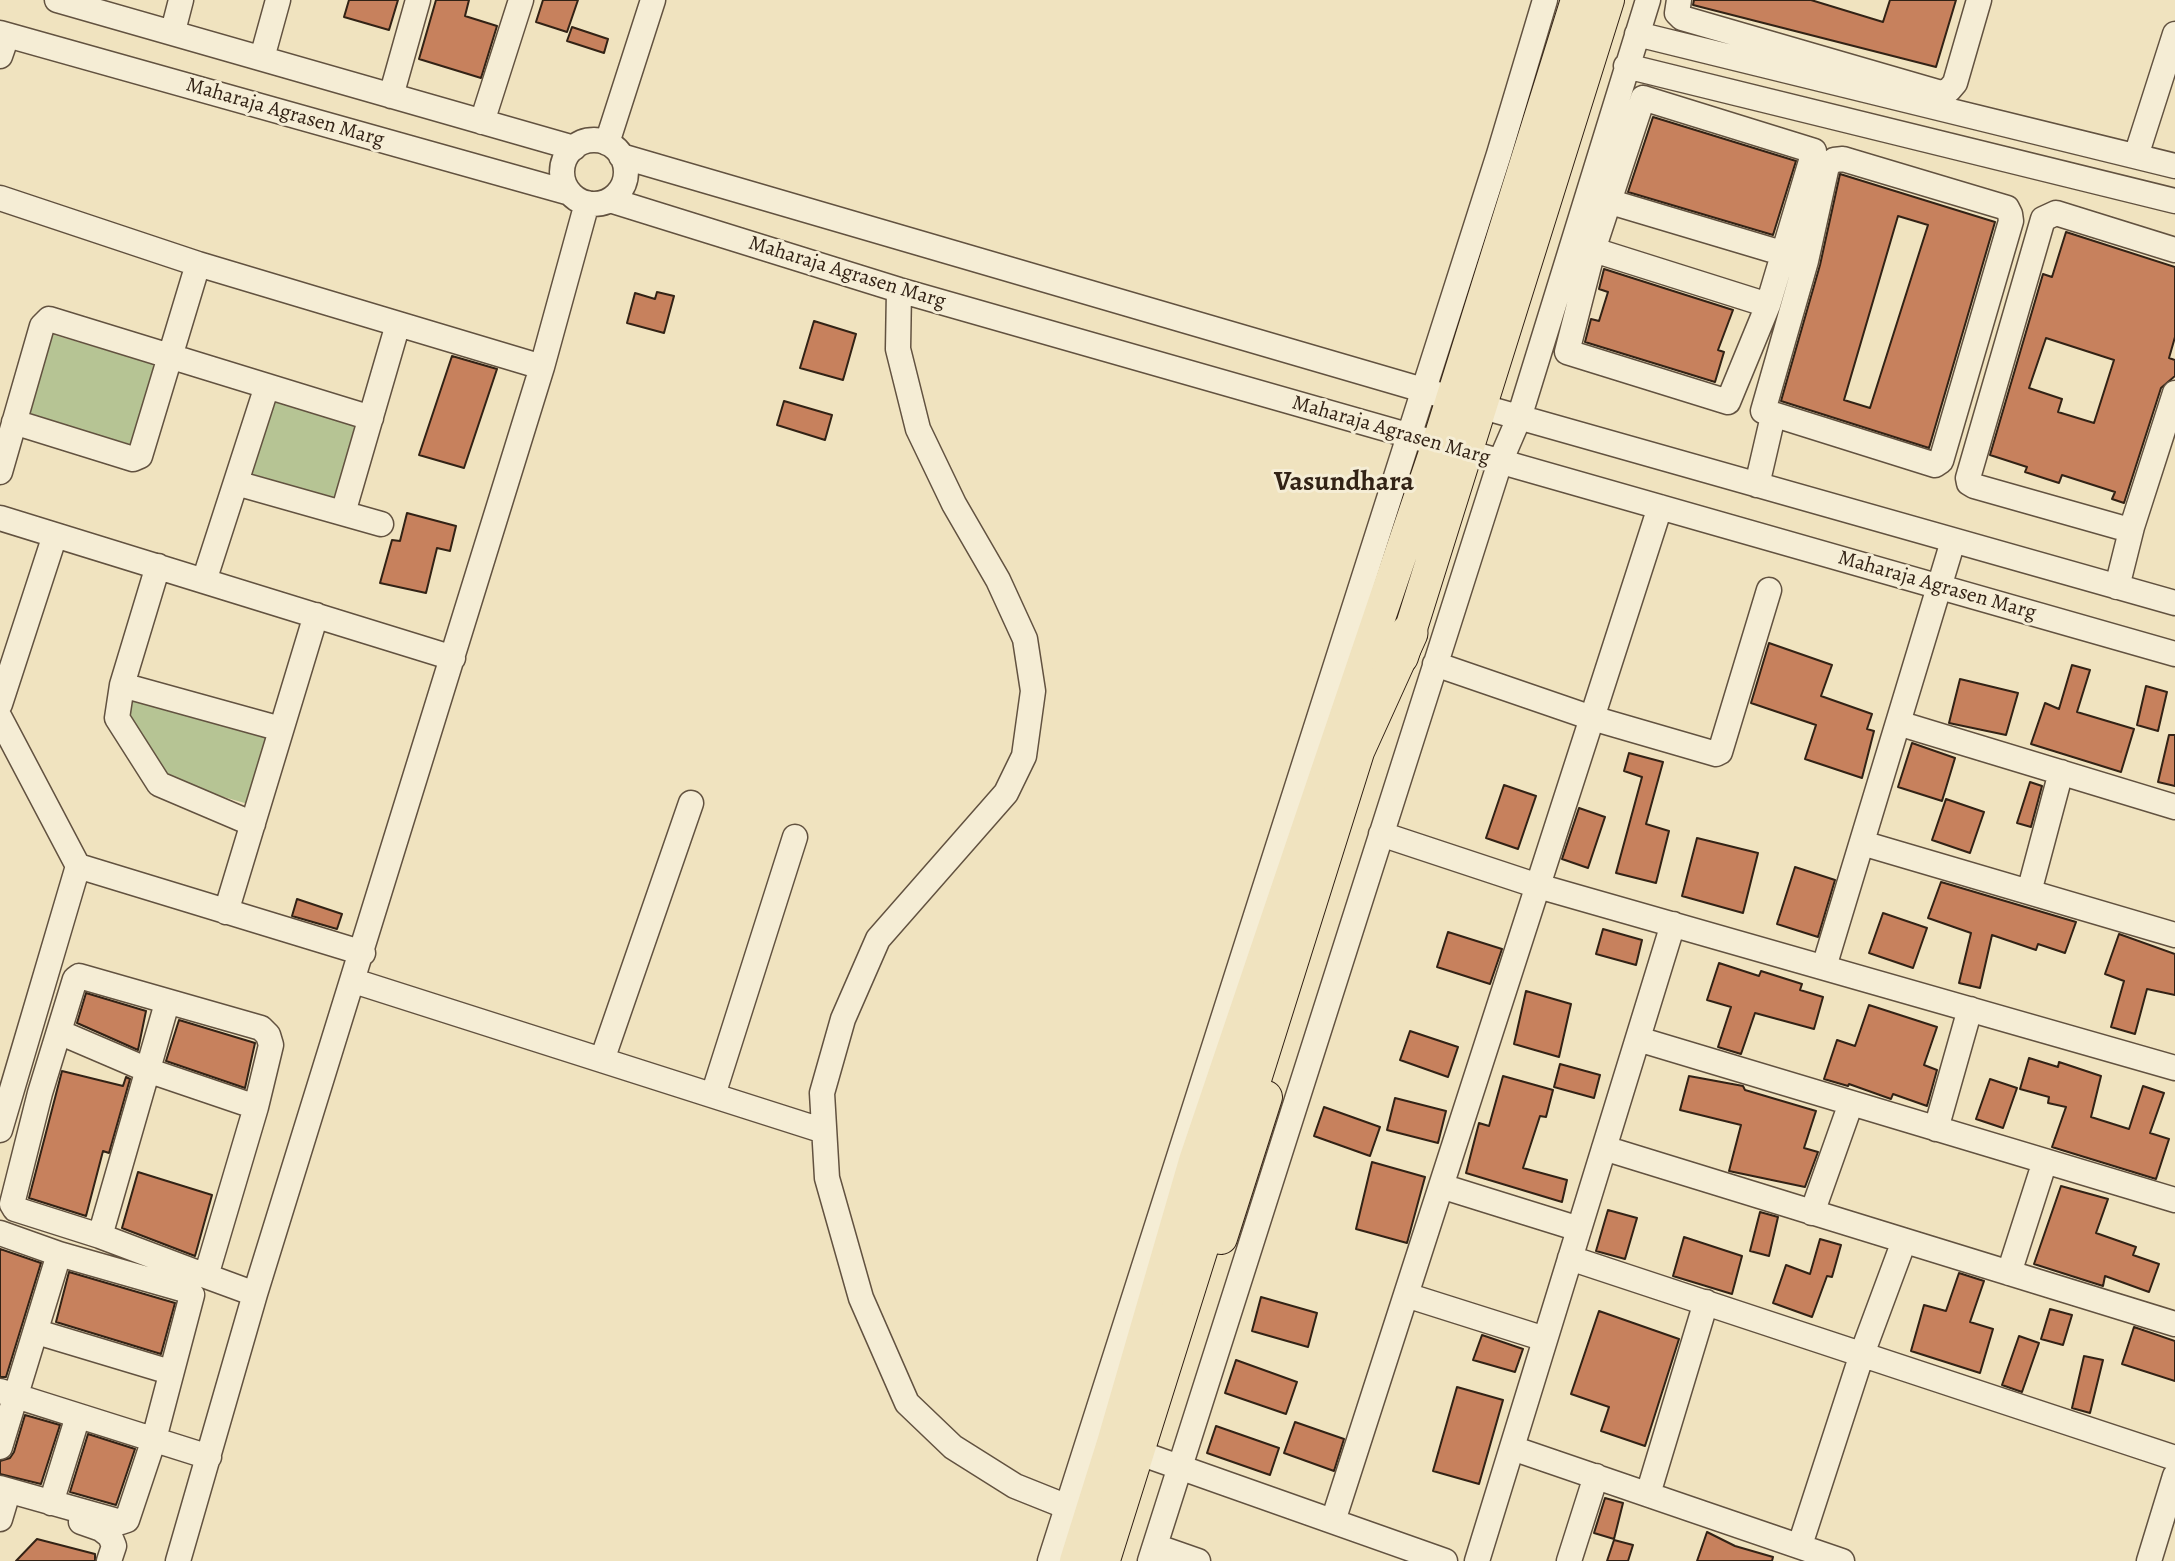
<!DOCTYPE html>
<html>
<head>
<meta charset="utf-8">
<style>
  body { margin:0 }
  canvas { display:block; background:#f0e3bf }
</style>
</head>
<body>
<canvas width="2175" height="1561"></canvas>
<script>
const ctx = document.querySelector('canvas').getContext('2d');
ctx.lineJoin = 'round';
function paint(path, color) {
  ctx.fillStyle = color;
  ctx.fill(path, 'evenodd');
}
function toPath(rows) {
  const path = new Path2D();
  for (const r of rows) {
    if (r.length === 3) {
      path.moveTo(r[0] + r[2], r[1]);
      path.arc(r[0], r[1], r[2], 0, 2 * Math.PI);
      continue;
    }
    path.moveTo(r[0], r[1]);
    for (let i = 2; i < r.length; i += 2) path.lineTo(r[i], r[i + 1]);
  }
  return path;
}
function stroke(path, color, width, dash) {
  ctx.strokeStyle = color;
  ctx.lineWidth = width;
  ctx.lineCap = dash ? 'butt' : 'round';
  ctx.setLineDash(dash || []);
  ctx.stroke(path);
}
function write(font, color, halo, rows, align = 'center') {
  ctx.font = font + ' Alegreya,serif';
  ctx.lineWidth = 6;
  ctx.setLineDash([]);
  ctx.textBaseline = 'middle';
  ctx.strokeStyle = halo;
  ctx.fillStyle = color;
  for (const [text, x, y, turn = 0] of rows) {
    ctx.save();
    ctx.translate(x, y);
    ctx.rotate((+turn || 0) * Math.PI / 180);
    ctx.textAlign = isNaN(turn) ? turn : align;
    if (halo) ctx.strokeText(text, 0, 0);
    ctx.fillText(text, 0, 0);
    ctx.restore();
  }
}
paint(toPath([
  [51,334,156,365,133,445,28,415],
  [272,399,361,427,338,501,250,473],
  [134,697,267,736,248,804,165,780,129,712]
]), '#b6c494');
const building = toPath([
  [349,0,398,0,389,30,344,17,349,0],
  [436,0,469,0,465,16,497,26,481,78,419,59,436,0],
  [543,0,578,0,567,32,536,22,543,0],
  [1694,0,1811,0,1883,22,1890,0,1956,0,1936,67,1693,5,1694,0],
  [572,27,608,39,604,53,567,41,572,27],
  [1653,117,1796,161,1773,235,1628,192,1653,117],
  [1840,174,1995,222,1929,448,1781,401,1820,265,1840,174],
  [1898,216,1928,225,1870,408,1844,400,1898,216],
  [2066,232,2175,267,2175,337,2169,358,2175,360,2175,376,2161,388,2124,503,2112,499,2115,492,2062,475,2059,483,2025,472,2027,467,1990,455,2043,274,2052,277,2066,232],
  [2046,338,2114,360,2094,423,2058,412,2062,399,2029,388,2046,338],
  [1604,269,1733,310,1718,350,1724,352,1715,382,1585,342,1591,319,1599,321,1608,292,1599,289,1604,269],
  [657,292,674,296,664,333,627,323,635,293,655,299,657,292],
  [814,321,856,334,843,380,800,368,814,321],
  [452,356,497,369,464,468,419,455,452,356],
  [784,401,832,415,825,440,777,425,784,401],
  [407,513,456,526,450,551,437,548,426,593,380,583,392,540,400,541,407,513],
  [1769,643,1832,665,1821,696,1872,714,1867,729,1874,731,1862,778,1805,759,1816,725,1751,703,1769,643],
  [2072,665,2090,670,2077,712,2134,729,2121,772,2031,744,2045,703,2059,709,2072,665],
  [1960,679,2018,693,2006,735,1949,723,1960,679],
  [2146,686,2167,692,2158,731,2137,725,2146,686],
  [2169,735,2175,735,2175,786,2158,782,2169,735],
  [1912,743,1955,758,1942,801,1898,787,1912,743],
  [1629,753,1663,762,1646,824,1669,831,1656,883,1616,873,1642,777,1624,771,1629,753],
  [2030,782,2042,786,2031,827,2017,823,2030,782],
  [1504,785,1536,796,1518,849,1486,838,1504,785],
  [1946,799,1984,812,1970,853,1932,840,1946,799],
  [1579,808,1605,817,1588,868,1562,859,1579,808],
  [1697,838,1758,853,1743,913,1682,896,1697,838],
  [1795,867,1835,880,1818,937,1777,924,1795,867],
  [1941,882,2076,922,2065,953,2038,944,2036,950,1992,935,1980,988,1959,983,1971,933,1928,918,1941,882],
  [297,899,342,914,337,929,292,916,297,899],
  [1883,913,1927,928,1913,968,1869,953,1883,913],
  [1603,929,1642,940,1636,965,1596,954,1603,929],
  [1448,932,1502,949,1490,984,1437,967,1448,932],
  [2119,934,2175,954,2175,995,2147,989,2135,1034,2111,1027,2124,981,2105,974,2119,934],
  [1719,963,1759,976,1761,971,1802,984,1800,990,1823,997,1814,1029,1755,1013,1741,1054,1718,1047,1731,1007,1707,1000,1719,963],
  [1526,991,1571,1004,1559,1057,1514,1044,1526,991],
  [86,993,146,1011,138,1050,77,1023,86,993],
  [1869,1005,1937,1027,1924,1065,1937,1070,1927,1106,1893,1094,1891,1099,1849,1084,1848,1086,1824,1079,1837,1040,1855,1046,1869,1005],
  [179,1020,255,1043,245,1088,166,1061,179,1020],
  [1410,1031,1458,1047,1448,1077,1400,1060,1410,1031],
  [2029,1058,2058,1067,2059,1062,2101,1076,2091,1117,2129,1129,2143,1086,2164,1093,2150,1133,2169,1139,2156,1179,2052,1147,2066,1107,2048,1103,2049,1097,2020,1089,2029,1058],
  [1560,1064,1600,1075,1594,1098,1554,1087,1560,1064],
  [62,1071,123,1086,126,1077,130,1079,109,1153,103,1151,86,1216,29,1198,62,1071],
  [1503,1076,1553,1090,1546,1117,1540,1116,1523,1168,1567,1180,1562,1202,1466,1173,1479,1123,1489,1126,1503,1076],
  [1689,1076,1743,1086,1745,1090,1816,1111,1804,1148,1818,1152,1805,1187,1729,1171,1741,1125,1680,1110,1689,1076],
  [1990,1079,2017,1088,2003,1128,1976,1119,1990,1079],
  [1395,1098,1446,1111,1438,1143,1387,1130,1395,1098],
  [1324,1107,1380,1127,1370,1156,1314,1136,1324,1107],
  [1372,1162,1425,1177,1407,1243,1356,1229,1372,1162],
  [138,1172,212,1195,195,1256,122,1228,138,1172],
  [2061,1186,2108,1199,2096,1233,2136,1247,2133,1255,2159,1264,2149,1292,2105,1276,2103,1286,2034,1264,2061,1186],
  [1608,1210,1637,1218,1625,1259,1596,1251,1608,1210],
  [1760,1212,1778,1217,1769,1256,1750,1251,1760,1212],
  [1684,1237,1742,1256,1732,1294,1673,1276,1684,1237],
  [1820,1239,1841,1245,1832,1277,1827,1276,1812,1317,1773,1303,1786,1265,1810,1274,1820,1239],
  [0,1249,41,1263,6,1377,0,1377,0,1249],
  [69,1272,175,1303,161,1354,56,1322,69,1272],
  [1959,1273,1984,1281,1970,1322,1993,1329,1980,1373,1911,1351,1924,1305,1946,1311,1959,1273],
  [1261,1297,1317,1313,1308,1347,1252,1331,1261,1297],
  [2050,1309,2072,1315,2063,1345,2041,1339,2050,1309],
  [1599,1311,1679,1339,1645,1446,1601,1431,1609,1407,1571,1394,1599,1311],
  [2134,1327,2175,1341,2175,1381,2122,1364,2134,1327],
  [1482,1335,1523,1349,1515,1372,1473,1360,1482,1335],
  [2019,1336,2039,1343,2022,1392,2002,1385,2019,1336],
  [2084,1356,2103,1360,2090,1413,2072,1408,2084,1356],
  [1236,1360,1297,1382,1286,1414,1225,1393,1236,1360],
  [1457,1387,1503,1400,1479,1484,1433,1471,1457,1387],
  [25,1415,60,1425,41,1484,0,1474,0,1461,10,1458,14,1452,25,1415],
  [1295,1422,1344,1439,1334,1471,1284,1453,1295,1422],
  [1216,1426,1279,1448,1270,1475,1207,1453,1216,1426],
  [88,1434,135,1449,116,1505,70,1492,88,1434],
  [1605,1498,1623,1503,1614,1539,1594,1533,1605,1498],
  [1707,1532,1735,1546,1773,1557,1772,1561,1697,1561,1707,1532],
  [37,1539,95,1554,95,1561,16,1561,37,1539],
  [1614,1540,1633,1545,1628,1561,1607,1561,1614,1540]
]);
paint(building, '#c7815d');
stroke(building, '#322215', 2);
const minor = toPath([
  [57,0,574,148],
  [1679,0,1677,13,1682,18,1941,93,1949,90,1955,83,1979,0],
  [173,31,181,0],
  [0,33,570,193],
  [1637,34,2175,166],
  [0,56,7,36],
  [262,58,278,0],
  [1626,66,2175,201],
  [391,96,418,0],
  [1643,98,1814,151,1768,305,1728,402,1567,352,1593,250,1643,98],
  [482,122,521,0],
  [594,172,32],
  [607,143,653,0],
  [621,156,1423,390,2175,603],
  [2136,156,2175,34],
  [1843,159,2007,208,2010,214,2011,221,1941,461,1935,465,1763,411,1806,261,1827,166,1834,160,1843,159],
  [1594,197,1785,254],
  [0,198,198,264,542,367],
  [610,200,899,290,2175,654],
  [1578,245,1768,305],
  [899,290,898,349,918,429,954,504,998,580,1025,639,1033,691,1024,756,1006,793,878,939,843,1019,822,1093,827,1178,861,1298,907,1403,953,1447,1015,1486,1065,1506],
  [14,422,133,459,140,456,198,264],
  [0,472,42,326,49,319,371,418],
  [236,483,381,524],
  [1757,485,1773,416],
  [343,513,398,324],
  [0,518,453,658],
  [2132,527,2126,529,1974,486,1969,483,1968,478,2043,219,2056,213,2175,250],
  [158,566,122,685,117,718,159,784,253,824],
  [204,581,267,386],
  [2117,587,2132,527,2175,393],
  [1435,664,1592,718,1716,754,1720,752,1769,590],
  [122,685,281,729],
  [0,704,55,535],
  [0,718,78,866,0,1130],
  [1898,723,2175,807],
  [1381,834,1538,886,2175,1068],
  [1862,843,2175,935],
  [78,866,363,953],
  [2029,892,2061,772],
  [226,912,316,615],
  [1824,967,1953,541],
  [354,981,824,1131],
  [59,1032,150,1071,256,1107],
  [1638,1039,2175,1200],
  [602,1060,691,803],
  [713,1095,795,837],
  [1936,1129,1970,1009],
  [1604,1148,2175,1324],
  [1441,1186,1579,1229],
  [1812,1213,1851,1103],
  [0,1233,59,1254,185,1290,192,1295,154,1439,127,1520,121,1522,0,1488],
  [100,1236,167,1003],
  [1570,1258,2175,1458],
  [2009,1273,2045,1161],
  [206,1276,256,1107,271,1045,268,1035,261,1028,79,976,75,979,40,1093,12,1204,15,1209,100,1236,206,1276,255,1294],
  [1406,1295,1545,1339],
  [37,1332,170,1372],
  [0,1391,209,1457],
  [0,1447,59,1254],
  [1512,1448,1842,1561],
  [1148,1456,1445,1561],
  [1648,1494,1706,1302],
  [51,1503,78,1416],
  [0,1519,6,1499],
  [1333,1521,1660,507],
  [81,1522,101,1529,110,1536,114,1546,109,1561],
  [1800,1545,1862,1354,1904,1241],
  [1155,1546,1198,1561],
  [178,1561,255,1294,542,367,587,203],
  [1050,1561,1499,154,1545,0],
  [1150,1561,1500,462,1519,418,1648,0],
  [1477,1561,1673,924],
  [1569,1561,1596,1476],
  [2149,1561,2175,1476]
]);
const major = toPath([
  [1402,657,1608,0],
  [1221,1238,1266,1097],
  [1076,1561,1113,1443,1195,1161,1438,444,1577,0]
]);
const highway = toPath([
  [1101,1561,1356,750,1409,633]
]);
stroke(minor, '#625240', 27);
stroke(major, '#322215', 34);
stroke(highway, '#322215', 39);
stroke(minor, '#f5edd5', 24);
stroke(major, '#f0e3bf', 32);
stroke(highway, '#f0e3bf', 37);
write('21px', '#322215', '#f5edd5', [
  ["Maharaja Agrasen Marg",285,113,16],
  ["Maharaja Agrasen Marg",847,273,17],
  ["Maharaja Agrasen Marg",1391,431,16],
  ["Maharaja Agrasen Marg",1937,586,16]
]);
write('bold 28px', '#322215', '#f5edd5', [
  ["Vasundhara",1344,483]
]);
</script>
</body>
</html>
